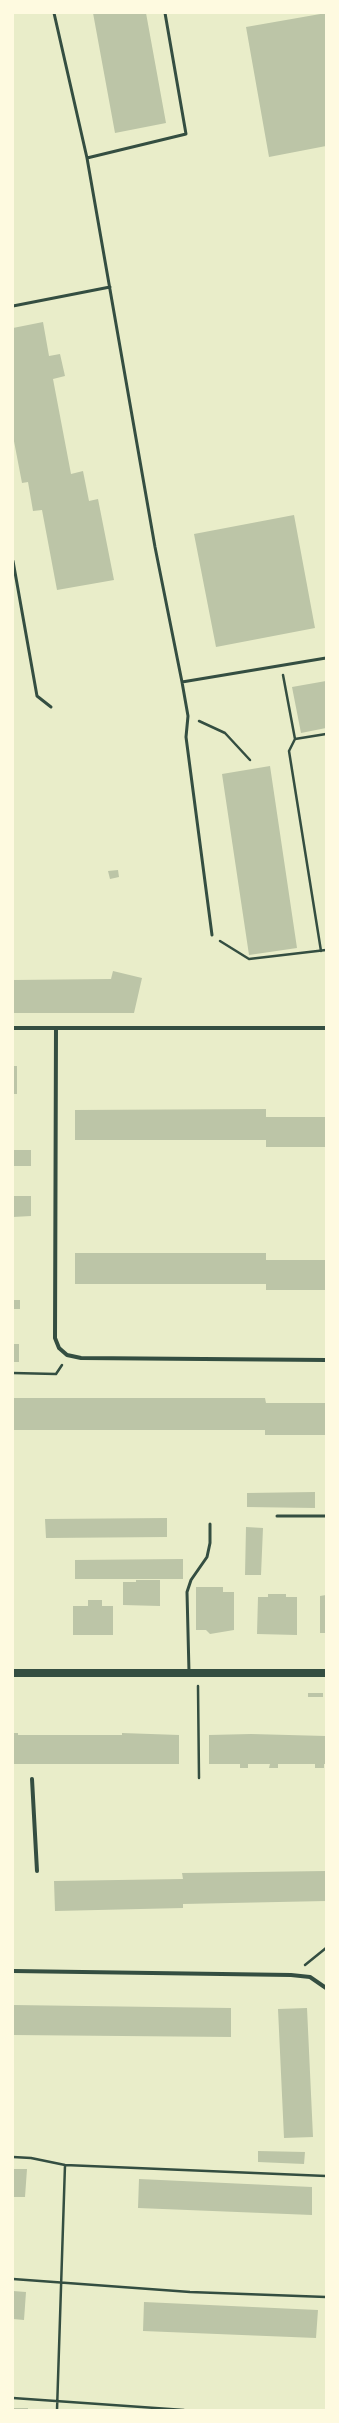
<!DOCTYPE html>
<html>
<head>
<meta charset="utf-8">
<style>
  body { margin:0 }
  #map { position:relative; width:339px; height:2423px; overflow:hidden; background:#e9edc9; font-family:Arial,sans-serif }
  canvas { display:block }
  .frame { position:absolute; inset:0; border:14px solid #fefae0; pointer-events:none }
</style>
</head>
<body>
<div id="map">
<canvas width="339" height="2423"></canvas>
<div class="frame"></div>
</div>
<script>
const ctx = document.querySelector('canvas').getContext('2d');
ctx.lineJoin = 'round';
function paint(path, color) {
  ctx.fillStyle = color;
  ctx.fill(path, 'evenodd');
}
function toPath(rows) {
  const path = new Path2D();
  for (const r of rows) {
    path.moveTo(r[0], r[1]);
    for (let i = 2; i < r.length; i += 2) path.lineTo(r[i], r[i + 1]);
  }
  return path;
}
function stroke(path, color, width, dash) {
  ctx.strokeStyle = color;
  ctx.lineWidth = width;
  ctx.lineCap = dash ? 'butt' : 'round';
  ctx.setLineDash(dash || []);
  ctx.stroke(path);
}
paint(toPath([
  [93,13,146,13,166,123,115,133],
  [326,13,326,146,269,157,246,27],
  [43,322,49,356,60,354,65,376,53,379,71,474,83,471,89,501,98,499,114,580,57,590,42,510,33,511,28,482,22,483,13,436,13,328],
  [294,515,315,628,216,647,194,534],
  [326,681,326,728,301,733,292,687],
  [270,766,297,948,249,955,222,774],
  [118,870,119,877,110,879,108,871],
  [113,971,142,978,134,1013,13,1013,13,980,111,979],
  [13,1066,17,1066,17,1094,13,1094],
  [266,1109,266,1117,326,1117,326,1147,266,1147,266,1140,75,1140,75,1110],
  [13,1150,31,1150,31,1166,13,1166],
  [13,1196,31,1196,31,1216,13,1217],
  [75,1253,266,1253,266,1260,326,1260,326,1290,266,1290,266,1284,75,1284],
  [13,1300,20,1300,20,1309,13,1309],
  [13,1344,19,1344,19,1362,13,1362],
  [13,1398,265,1398,266,1403,326,1403,326,1435,265,1435,265,1430,13,1430],
  [315,1492,315,1508,247,1507,247,1493],
  [167,1518,167,1537,46,1538,45,1519],
  [246,1527,263,1528,261,1575,245,1575],
  [183,1559,183,1579,75,1579,75,1560],
  [136,1580,160,1580,160,1606,123,1605,123,1582,136,1582],
  [196,1587,223,1587,223,1592,234,1592,234,1630,210,1634,206,1630,196,1630],
  [268,1594,286,1594,286,1597,297,1597,297,1635,257,1634,258,1597,268,1597],
  [326,1595,326,1633,320,1633,320,1596],
  [88,1600,102,1600,102,1606,113,1606,113,1635,73,1635,73,1606,88,1606],
  [308,1693,323,1693,323,1697,308,1697],
  [13,1733,18,1733,18,1735,122,1735,122,1733,179,1735,179,1764,13,1764],
  [251,1734,326,1736,326,1764,324,1764,324,1768,315,1768,315,1764,278,1764,278,1768,269,1768,270,1764,248,1764,248,1768,240,1768,240,1764,209,1764,209,1735],
  [326,1871,326,1901,183,1904,183,1908,55,1911,54,1881,183,1879,182,1873],
  [13,2005,231,2008,231,2037,13,2035],
  [307,2008,313,2137,284,2138,278,2009],
  [258,2151,305,2152,304,2164,258,2162],
  [13,2169,27,2169,25,2197,13,2197],
  [139,2179,312,2187,312,2215,138,2208],
  [13,2291,26,2292,24,2320,13,2319],
  [144,2302,318,2310,316,2338,143,2331],
  [13,2408,28,2408,28,2410,13,2410]
]), '#bcc5a7');
stroke(toPath([
  [283,675,295,739],
  [199,721,225,733,250,760],
  [220,941,249,959,326,950],
  [321,951,289,751,295,739,326,734],
  [13,1373,56,1374,62,1365],
  [198,1686,199,1778],
  [305,1965,326,1948],
  [13,2157,31,2158,65,2165,326,2176],
  [13,2279,190,2292,326,2297],
  [13,2398,184,2410],
  [57,2410,65,2165]
]), '#344e41', 2.5);
stroke(toPath([
  [54,13,87,158,155,547,182,682],
  [87,158,186,134,165,13],
  [13,306,110,287],
  [13,561,37,696,51,707],
  [212,935,186,737,188,716,182,682,326,658],
  [277,1516,326,1516],
  [189,1672,187,1592,191,1580,207,1557,210,1543,210,1524]
]), '#344e41', 3);
stroke(toPath([
  [13,1028,326,1028],
  [56,1028,55,1338,59,1348,67,1355,81,1358,326,1360],
  [32,1779,37,1871],
  [13,1971,291,1975,310,1977,326,1988]
]), '#344e41', 4);
stroke(toPath([
  [13,1673,326,1673]
]), '#344e41', 8);
</script>
</body>
</html>
